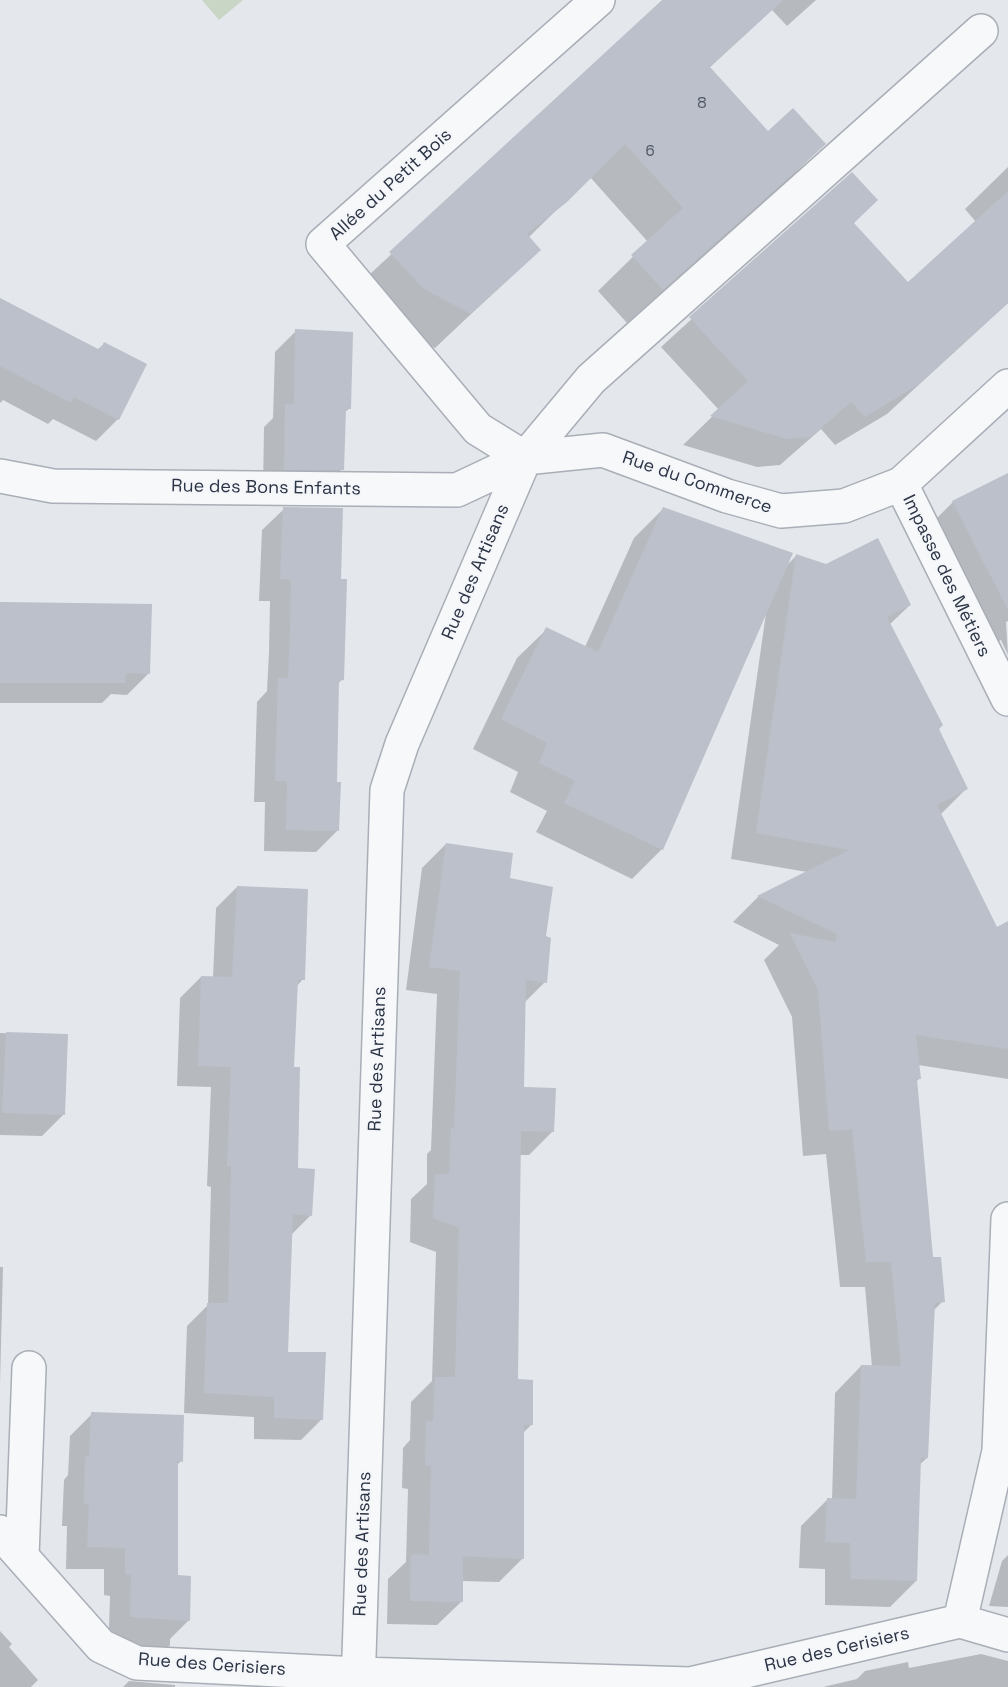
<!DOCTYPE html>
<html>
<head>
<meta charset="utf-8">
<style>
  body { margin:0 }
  canvas { display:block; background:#e4e7ec }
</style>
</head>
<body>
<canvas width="1008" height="1687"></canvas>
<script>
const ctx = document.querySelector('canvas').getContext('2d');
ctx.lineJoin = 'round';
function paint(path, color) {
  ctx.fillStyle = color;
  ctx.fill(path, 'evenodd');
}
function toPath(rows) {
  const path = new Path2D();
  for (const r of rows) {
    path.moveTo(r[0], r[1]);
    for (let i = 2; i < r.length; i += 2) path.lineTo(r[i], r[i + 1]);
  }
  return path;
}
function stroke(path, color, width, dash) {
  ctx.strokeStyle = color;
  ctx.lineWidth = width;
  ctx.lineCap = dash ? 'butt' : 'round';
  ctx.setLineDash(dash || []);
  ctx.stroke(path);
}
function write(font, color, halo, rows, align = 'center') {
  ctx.font = font + ' "Space Grotesk",sans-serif';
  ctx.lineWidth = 4.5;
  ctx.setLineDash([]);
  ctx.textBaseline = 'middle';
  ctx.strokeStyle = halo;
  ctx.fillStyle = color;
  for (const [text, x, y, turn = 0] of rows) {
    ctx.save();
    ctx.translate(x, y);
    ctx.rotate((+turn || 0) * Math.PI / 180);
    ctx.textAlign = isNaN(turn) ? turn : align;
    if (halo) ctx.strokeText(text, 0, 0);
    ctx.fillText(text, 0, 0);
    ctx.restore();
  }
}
paint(toPath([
  [202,0,243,0,219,20]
]), '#c9d6c5');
paint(toPath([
  [665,0,816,0,787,26,772,10,709,68,768,133,824,144,789,179,627,323,598,291,648,242,590,177,528,238,539,250,435,348,389,324,355,288],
  [1008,167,1008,303,887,414,835,445,821,429,780,465,757,467,683,445,719,410,661,347,851,174,853,223,908,284,976,222,965,209],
  [0,298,97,350,104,344,118,419,96,441,53,419,48,424,3,400,0,403],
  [296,331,350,408,344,413,342,469,321,491,263,490,264,427,273,418,275,352],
  [1008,474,1008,621,1006,622,1008,655,1001,640,982,650,922,533,953,502],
  [284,509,340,581,342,679,338,684,336,783,338,830,316,852,264,851,265,802,254,802,257,702,267,691,269,652,270,601,259,601,262,530],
  [663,509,785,567,796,556,910,605,889,625,966,789,940,815,997,929,1008,923,1008,1079,918,1065,919,1079,916,1082,932,1258,943,1301,933,1311,927,1458,919,1465,916,1581,890,1607,825,1605,825,1569,799,1568,801,1526,827,1500,832,1500,835,1393,861,1366,872,1367,865,1287,840,1287,826,1154,803,1156,792,1017,764,960,779,945,733,922,758,897,807,872,731,859,766,613,662,849,632,879,536,832,547,811,510,792,518,772,473,749,517,658,547,629,585,647,634,538],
  [0,616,148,674,127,695,111,694,102,703,0,703],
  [446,844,508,880,544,937,545,982,524,1003,523,1088,553,1131,529,1155,520,1155,517,1381,532,1424,523,1433,523,1558,499,1582,461,1581,461,1602,437,1625,387,1624,388,1579,406,1562,408,1489,402,1488,403,1448,410,1440,411,1402,432,1381,436,1252,410,1242,411,1199,427,1184,427,1154,431,1150,437,994,406,990,422,868],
  [237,887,303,979,296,987,292,1068,297,1170,311,1215,290,1236,287,1353,322,1419,301,1440,254,1439,254,1417,184,1413,187,1326,208,1305,211,1187,207,1186,211,1087,177,1086,180,998,201,977,213,978,216,908],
  [0,1033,66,1036,63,1115,42,1136,0,1135],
  [0,1267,3,1267,0,1385],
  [92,1414,181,1461,176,1466,176,1576,189,1620,170,1639,170,1645,148,1667,108,1660,110,1596,104,1595,104,1569,66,1569,67,1526,62,1526,64,1480,68,1475,70,1436],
  [1008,1555,1008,1607,989,1606,1002,1561],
  [0,1631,12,1644,9,1647,38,1680,31,1687,0,1687],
  [981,1654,1008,1661,1008,1687,823,1687,857,1679,865,1671,908,1662,909,1668],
  [129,1681,175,1685,175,1687,123,1687]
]), '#0003');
paint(toPath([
  [662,0,783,0,710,67,768,131,793,108,826,144,663,290,631,255,683,208,625,144,567,202,527,234,541,250,471,314,424,289,389,252],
  [852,172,878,200,854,223,908,282,1008,191,1008,303,918,385,865,417,851,402,811,437,787,439,710,416,748,381,689,317],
  [0,298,100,350,104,342,147,364,119,420,74,397,71,403,0,366],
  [295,329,353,332,351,409,346,409,344,470,284,470,285,404,294,404],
  [1008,473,1008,610,952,501],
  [283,507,343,508,341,579,347,579,344,680,339,681,338,731,337,782,341,782,339,831,286,830,287,781,275,781,278,678,288,678,290,629,291,580,280,579],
  [663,507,793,553,663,850,564,803,575,781,539,763,547,743,501,719,546,627,598,652],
  [878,538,911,605,887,617,943,725,939,729,968,789,937,805,997,927,1008,921,1008,1049,916,1035,921,1079,917,1079,933,1257,941,1257,945,1302,935,1303,928,1458,921,1458,917,1581,851,1579,850,1543,825,1542,827,1498,856,1499,861,1365,901,1366,891,1262,866,1262,852,1129,829,1131,818,990,790,933,835,942,837,934,757,896,849,850,756,833,796,554,826,564],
  [0,602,152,604,150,674,126,673,125,683,0,683],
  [446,843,513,853,510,878,553,887,546,936,551,938,547,983,526,980,524,1087,556,1088,554,1132,521,1131,518,1379,533,1380,533,1425,524,1425,524,1559,460,1556,463,1557,463,1602,410,1601,411,1554,429,1555,431,1466,425,1465,426,1422,433,1421,435,1377,455,1377,459,1228,433,1218,435,1174,449,1174,451,1128,454,1129,460,971,429,967],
  [237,886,308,889,305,980,298,980,294,1067,300,1067,298,1168,315,1169,312,1216,293,1214,288,1352,326,1352,323,1420,274,1418,274,1397,204,1393,207,1303,228,1303,231,1166,227,1166,231,1067,198,1066,201,976,232,977],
  [6,1032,68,1034,65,1115,2,1113],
  [91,1412,184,1415,183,1462,178,1461,178,1575,191,1576,190,1621,130,1617,131,1575,125,1574,125,1548,87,1547,89,1505,84,1504,85,1457,89,1456]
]), '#bbc0ca');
const street = toPath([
  [525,458,478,429,323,244,598,0],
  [0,476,53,486,457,490,525,458,603,450,727,496,781,511,844,506,901,484,1008,386],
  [901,484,1008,699],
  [0,1532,101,1646,137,1663,359,1674,690,1684,960,1621,1008,1635],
  [22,1557,29,1368],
  [960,1621,999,1451,1008,1219],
  [358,1687,387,790,402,744,525,458,591,379,981,31]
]);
stroke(street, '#a9aeb7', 36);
stroke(street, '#f7f8fa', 33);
write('15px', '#4f5766', null, [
  ["8",702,104],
  ["6",650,152]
]);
write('18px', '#2b3445', '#f4f6f9', [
  ["Allée du Petit Bois",391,185,-42],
  ["Rue du Commerce",697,483,19],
  ["Rue des Bons Enfants",266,488,1],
  ["Rue des Artisans",476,572,-67],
  ["Impasse des Métiers",946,576,64],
  ["Rue des Artisans",378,1059,-88],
  ["Rue des Artisans",363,1544,-88],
  ["Rue des Cerisiers",837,1650,-13],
  ["Rue des Cerisiers",212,1665,4]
]);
</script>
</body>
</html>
